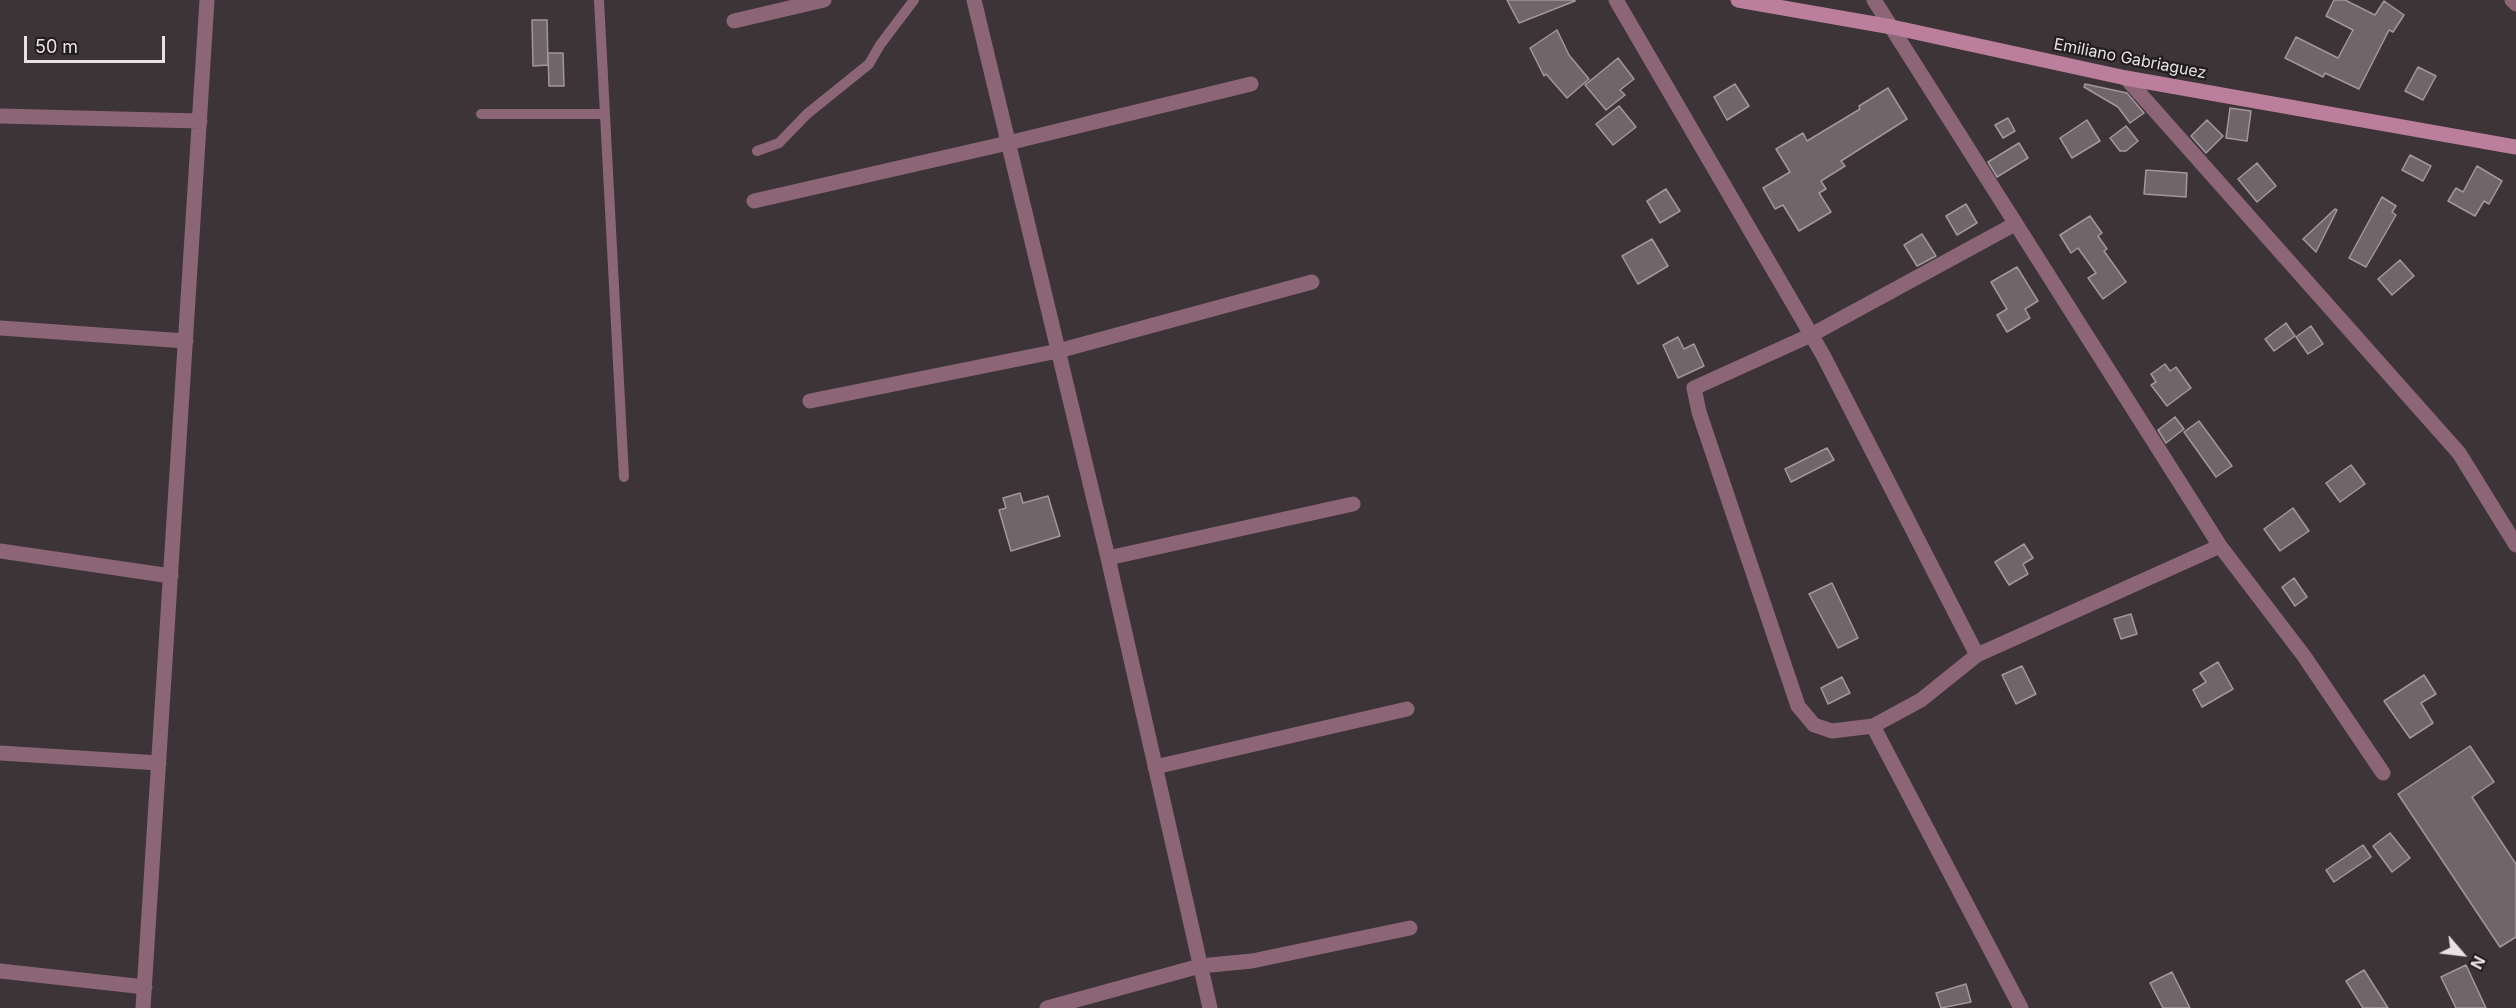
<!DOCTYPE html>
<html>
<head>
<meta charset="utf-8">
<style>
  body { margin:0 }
  #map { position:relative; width:2516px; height:1008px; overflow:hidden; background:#3d3438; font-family:Inter,sans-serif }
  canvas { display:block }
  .north { position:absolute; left:2432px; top:924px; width:60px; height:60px; -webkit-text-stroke:4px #211d1f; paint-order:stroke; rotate:118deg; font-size:16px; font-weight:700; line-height:24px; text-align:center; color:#e8e2e4 }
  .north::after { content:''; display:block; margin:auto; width:21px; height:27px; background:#e8e2e4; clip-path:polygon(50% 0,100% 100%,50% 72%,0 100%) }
  .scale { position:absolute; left:24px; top:36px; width:141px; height:27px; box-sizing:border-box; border:3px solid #e8e2e4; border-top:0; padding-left:8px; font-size:18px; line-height:21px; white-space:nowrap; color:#e8e2e4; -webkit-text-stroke:4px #211d1f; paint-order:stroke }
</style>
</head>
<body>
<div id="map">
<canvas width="2516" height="1008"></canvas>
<div class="north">N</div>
<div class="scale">50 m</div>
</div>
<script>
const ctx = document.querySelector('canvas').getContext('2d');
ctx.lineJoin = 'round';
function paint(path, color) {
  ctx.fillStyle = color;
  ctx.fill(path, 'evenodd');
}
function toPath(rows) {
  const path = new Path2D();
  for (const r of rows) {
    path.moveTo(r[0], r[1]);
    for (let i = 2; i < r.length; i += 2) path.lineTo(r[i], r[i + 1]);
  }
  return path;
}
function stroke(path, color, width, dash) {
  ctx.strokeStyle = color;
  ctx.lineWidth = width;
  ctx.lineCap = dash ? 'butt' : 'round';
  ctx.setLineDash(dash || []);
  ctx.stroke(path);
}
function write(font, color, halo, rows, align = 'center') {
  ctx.font = font + ' Inter,sans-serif';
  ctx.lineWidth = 4.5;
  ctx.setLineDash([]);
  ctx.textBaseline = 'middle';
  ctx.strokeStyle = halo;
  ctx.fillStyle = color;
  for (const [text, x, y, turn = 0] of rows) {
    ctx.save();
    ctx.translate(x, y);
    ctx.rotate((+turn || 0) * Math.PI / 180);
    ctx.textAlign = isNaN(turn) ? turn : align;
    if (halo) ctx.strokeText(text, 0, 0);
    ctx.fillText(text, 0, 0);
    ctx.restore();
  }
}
const building = toPath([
  [1507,0,1575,0,1575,1,1519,23,1507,0],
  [2334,0,2345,0,2375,15,2384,1,2404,15,2393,32,2389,30,2359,89,2325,73,2323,77,2285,58,2296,37,2338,58,2353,30,2326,16,2334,0],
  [532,20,547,20,548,65,533,66,532,20],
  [1557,30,1569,55,1589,79,1567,98,1546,74,1544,76,1530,48,1557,30],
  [548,53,563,53,564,86,549,86,548,53],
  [1618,58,1634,79,1620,90,1625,95,1606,110,1585,85,1618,58],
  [2418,67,2436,76,2423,100,2405,91,2418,67],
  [1735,84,1749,106,1727,120,1714,97,1735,84],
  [2085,84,2127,93,2144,113,2130,123,2118,107,2084,87,2085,84],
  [1888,88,1907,119,1841,161,1845,166,1821,181,1826,189,1819,193,1831,212,1799,231,1783,205,1775,209,1763,188,1790,172,1776,149,1803,133,1807,141,1860,109,1859,106,1888,88],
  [1619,106,1636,127,1613,145,1596,124,1619,106],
  [2230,108,2251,111,2247,141,2226,138,2230,108],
  [2008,118,2015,131,2003,138,1995,125,2008,118],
  [2087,120,2100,141,2072,158,2060,138,2087,120],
  [2207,120,2223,136,2206,153,2191,136,2207,120],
  [2126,126,2138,141,2126,151,2120,151,2110,138,2126,126],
  [2019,143,2028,158,1997,177,1988,162,2019,143],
  [2410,155,2431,166,2423,181,2402,170,2410,155],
  [2257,163,2276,186,2257,202,2238,179,2257,163],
  [2477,166,2502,181,2489,204,2484,201,2475,216,2448,201,2456,188,2463,192,2477,166],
  [2146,170,2187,173,2186,197,2144,194,2146,170],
  [1666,189,1680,211,1660,223,1647,201,1666,189],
  [2382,197,2396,206,2392,212,2396,215,2366,267,2349,258,2382,197],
  [1966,204,1977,223,1957,235,1946,216,1966,204],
  [2335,209,2337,210,2316,252,2303,239,2335,209],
  [2090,216,2102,233,2098,236,2107,249,2104,251,2126,282,2103,299,2088,278,2096,273,2078,248,2071,253,2060,235,2090,216],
  [1922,234,1936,256,1917,266,1904,245,1922,234],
  [1652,239,1668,266,1638,284,1622,256,1652,239],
  [2400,260,2414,276,2392,295,2378,279,2400,260],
  [2017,267,2038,301,2025,309,2030,318,2007,332,1997,315,2007,309,1991,282,2017,267],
  [2286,323,2295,336,2274,351,2265,339,2286,323],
  [2311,326,2323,344,2308,354,2296,337,2311,326],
  [1678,337,1684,349,1694,344,1704,366,1678,378,1663,345,1678,337],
  [2165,364,2170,371,2176,367,2191,388,2167,406,2151,385,2156,382,2151,374,2165,364],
  [2175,417,2184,429,2166,443,2158,430,2175,417],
  [2199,421,2232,466,2216,477,2184,432,2199,421],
  [1827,448,1834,460,1791,482,1785,469,1827,448],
  [2351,465,2365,484,2340,502,2326,483,2351,465],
  [1020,493,1023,503,1048,496,1060,536,1011,551,999,510,1006,508,1003,498,1020,493],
  [2293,508,2309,531,2280,551,2264,529,2293,508],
  [2024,544,2033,558,2023,564,2028,574,2009,585,1995,562,2024,544],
  [2294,578,2307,597,2295,606,2282,587,2294,578],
  [1832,583,1858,638,1838,648,1809,594,1832,583],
  [2131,614,2137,634,2121,639,2114,619,2131,614],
  [2218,662,2233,689,2202,707,2193,690,2206,682,2200,673,2218,662],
  [2022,666,2036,694,2016,704,2002,675,2022,666],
  [2424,675,2436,694,2421,703,2433,723,2410,738,2384,701,2424,675],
  [1842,677,1850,693,1828,704,1821,688,1842,677],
  [2470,746,2494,782,2472,797,2516,864,2516,937,2500,947,2398,794,2470,746],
  [2390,833,2410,858,2392,872,2373,846,2390,833],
  [2363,845,2371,857,2334,882,2326,870,2363,845],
  [2466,965,2486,1008,2456,1008,2441,977,2466,965],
  [2364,970,2388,1008,2363,1008,2346,981,2364,970],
  [2172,972,2190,1008,2163,1008,2150,983,2172,972],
  [1966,984,1971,1002,1941,1008,1936,993,1966,984]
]);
paint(building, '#70666a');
stroke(building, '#a3979c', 1.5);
stroke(toPath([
  [599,0,624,477],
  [481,114,605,114],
  [757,151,779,143,807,114,869,64,880,45,914,0]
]), '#8c6577', 10);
stroke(toPath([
  [974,0,1108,558,1210,1008],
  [1616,0,1823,355,1977,655],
  [1874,0,2220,546,2304,656,2383,773],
  [2512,0,2516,4],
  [734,21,824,0],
  [2126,78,2459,453,2516,545],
  [0,116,200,121],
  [754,201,1008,143,1251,84],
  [0,328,186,341],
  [810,401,1058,351,1312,282],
  [0,551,171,576],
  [1108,558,1353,504],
  [1873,726,1832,731,1814,725,1798,706,1699,412,1694,388,1811,335,2015,224],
  [0,753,159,763],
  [1155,767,1407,709],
  [0,971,145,987],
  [143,1008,207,0],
  [1047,1008,1200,966,1252,961,1410,928],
  [2021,1008,1873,726,1921,700,1977,655,2220,546]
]), '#8c6577', 15);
stroke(toPath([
  [1738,0,1892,27,2126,78,2516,147]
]), '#bb7e9b', 15);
write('16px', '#e8e2e4', '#211d1f', [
  ["Emiliano Gabriaguez",2130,59,11]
]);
</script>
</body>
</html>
